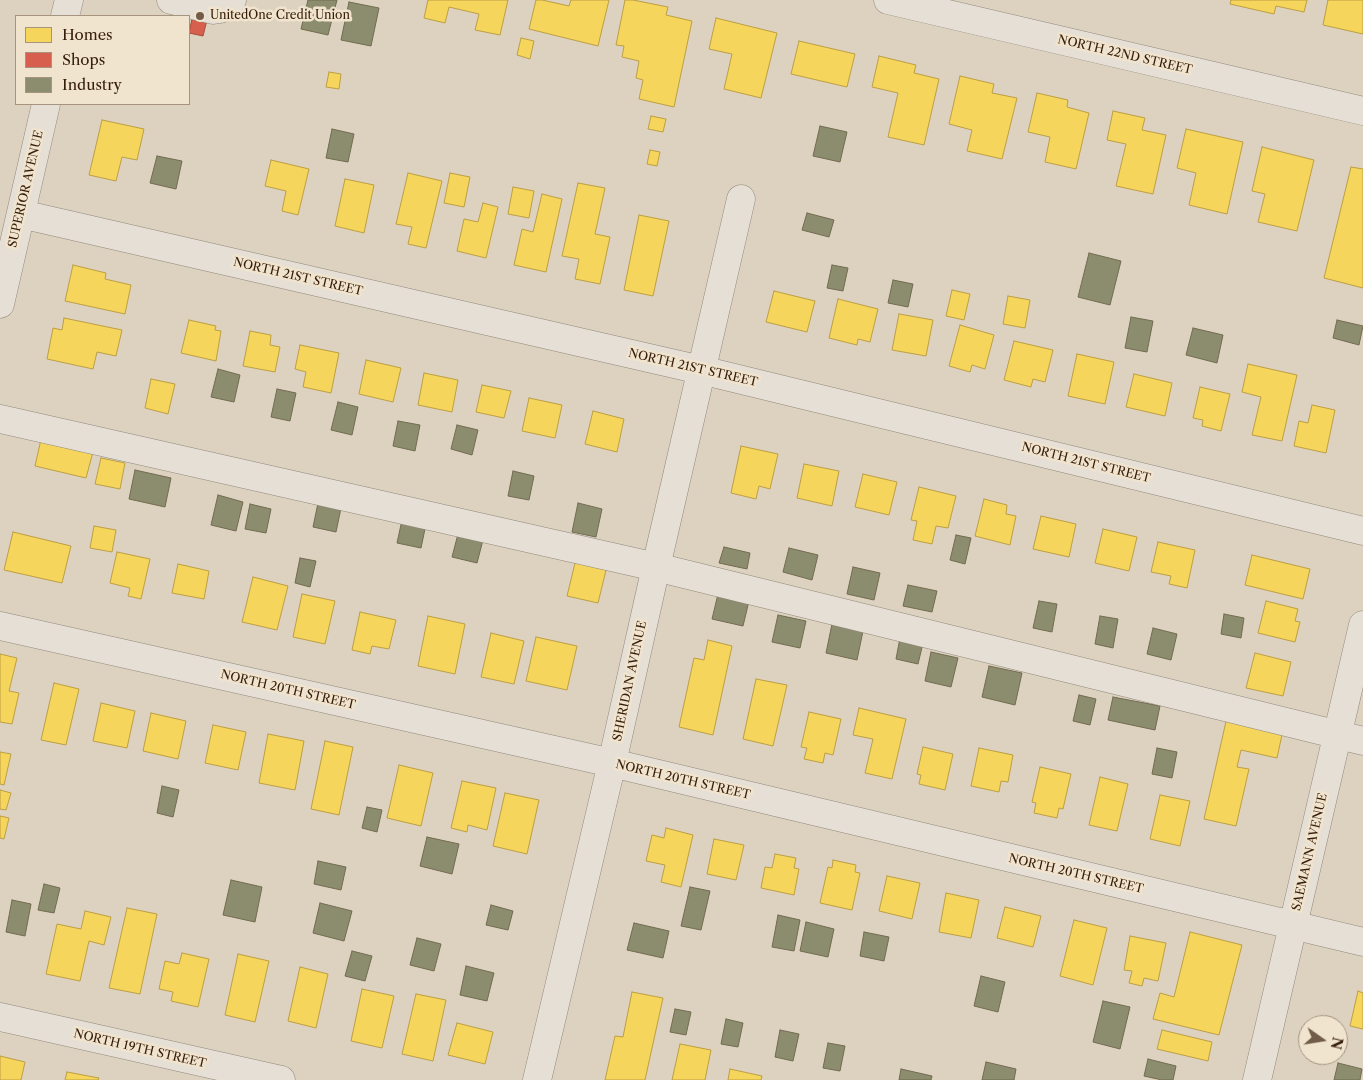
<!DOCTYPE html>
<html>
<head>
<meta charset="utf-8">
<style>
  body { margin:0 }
  #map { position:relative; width:1363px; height:1080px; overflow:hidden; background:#ddd2c0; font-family:"Libre Caslon Text",serif }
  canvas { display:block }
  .legend { position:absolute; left:15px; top:15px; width:175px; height:90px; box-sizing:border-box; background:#f1e4ce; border:1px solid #a6947f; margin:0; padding:6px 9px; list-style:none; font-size:15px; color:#361d09 }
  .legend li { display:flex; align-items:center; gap:10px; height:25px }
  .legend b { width:25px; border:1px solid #a6947f }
  .north { position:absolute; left:1298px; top:1015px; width:50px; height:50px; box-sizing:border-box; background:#f1e4ce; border:1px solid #a6947f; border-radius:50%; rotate:103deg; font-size:14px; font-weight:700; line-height:20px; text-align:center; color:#361d09 }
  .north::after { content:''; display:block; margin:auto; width:18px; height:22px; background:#705c49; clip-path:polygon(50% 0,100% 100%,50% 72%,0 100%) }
</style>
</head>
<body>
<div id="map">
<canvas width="1363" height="1080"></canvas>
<ul class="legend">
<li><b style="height:14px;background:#f6d55c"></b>Homes</li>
<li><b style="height:14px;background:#d6604d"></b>Shops</li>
<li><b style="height:14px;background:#8c8c6e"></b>Industry</li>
</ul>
<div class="north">N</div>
</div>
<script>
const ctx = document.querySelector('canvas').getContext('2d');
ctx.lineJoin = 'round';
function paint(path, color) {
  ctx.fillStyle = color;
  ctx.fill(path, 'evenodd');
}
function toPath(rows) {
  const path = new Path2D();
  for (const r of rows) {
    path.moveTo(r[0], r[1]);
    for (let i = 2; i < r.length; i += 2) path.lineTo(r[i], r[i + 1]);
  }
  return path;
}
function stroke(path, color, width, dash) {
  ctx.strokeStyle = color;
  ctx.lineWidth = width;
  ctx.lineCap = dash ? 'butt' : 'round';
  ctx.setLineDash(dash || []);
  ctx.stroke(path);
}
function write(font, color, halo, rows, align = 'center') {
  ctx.font = font + ' "Libre Caslon Text",serif';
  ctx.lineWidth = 5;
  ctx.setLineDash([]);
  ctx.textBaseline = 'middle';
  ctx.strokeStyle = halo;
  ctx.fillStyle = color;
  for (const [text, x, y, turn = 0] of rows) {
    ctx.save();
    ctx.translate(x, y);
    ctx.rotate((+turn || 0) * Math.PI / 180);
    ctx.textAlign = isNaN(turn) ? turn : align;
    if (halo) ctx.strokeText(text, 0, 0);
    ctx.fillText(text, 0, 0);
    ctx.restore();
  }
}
const homes = toPath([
  [428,0,508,0,500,35,475,30,479,14,449,7,445,23,424,18,428,0],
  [536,0,542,0,569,6,571,0,609,0,598,46,529,29,536,0],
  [625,0,633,0,668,7,666,15,692,21,674,107,639,99,643,80,636,78,639,61,622,57,624,46,616,45,625,0],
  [1231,0,1307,0,1304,12,1276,6,1274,14,1230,4,1231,0],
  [1328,0,1363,0,1363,34,1323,25,1328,0],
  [716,18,777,33,761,98,724,89,732,54,709,49,716,18],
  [521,38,534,41,530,59,517,55,521,38],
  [799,41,855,54,847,87,791,74,799,41],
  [879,56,916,65,914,73,939,79,924,145,888,137,898,93,872,87,879,56],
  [329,72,341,74,339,89,326,87,329,72],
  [960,76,994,84,992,93,1017,98,1002,159,967,151,972,130,949,124,960,76],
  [1037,93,1068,100,1067,107,1089,113,1076,169,1045,162,1050,137,1028,132,1037,93],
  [1113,111,1145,118,1142,130,1166,135,1153,194,1116,186,1126,144,1107,140,1113,111],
  [651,116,666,119,663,132,648,129,651,116],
  [102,120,144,129,137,160,122,157,116,181,89,175,102,120],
  [1186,129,1243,142,1227,214,1189,205,1196,173,1177,168,1186,129],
  [1262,147,1314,160,1297,231,1258,222,1265,194,1252,191,1262,147],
  [650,150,660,152,657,166,647,164,650,150],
  [271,160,309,169,298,215,282,211,286,191,265,186,271,160],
  [1351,167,1363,169,1363,288,1324,278,1351,167],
  [408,173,442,181,426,248,408,244,412,227,396,224,408,173],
  [450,173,470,177,464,207,444,203,450,173],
  [345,179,374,185,364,233,335,226,345,179],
  [578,183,605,188,595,234,610,237,600,284,575,279,579,259,562,256,578,183],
  [513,187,534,191,529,218,508,214,513,187],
  [542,194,562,199,546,272,514,265,522,229,533,232,542,194],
  [483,203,498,207,486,258,457,251,464,219,478,222,483,203],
  [639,215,669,221,653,296,624,290,639,215],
  [73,265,106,273,105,279,131,285,125,314,65,301,73,265],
  [952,290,970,294,964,320,946,316,952,290],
  [774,291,815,301,807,332,766,322,774,291],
  [1008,296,1030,300,1025,328,1003,324,1008,296],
  [838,299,878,309,870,342,858,339,857,345,829,338,838,299],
  [899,314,933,320,926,356,892,350,899,314],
  [64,318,122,330,116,356,97,352,93,369,47,359,53,328,62,330,64,318],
  [189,320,216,326,215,330,221,331,216,361,181,353,189,320],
  [960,325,994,335,985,369,972,365,970,372,949,366,960,325],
  [250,331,271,335,270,345,280,347,275,372,243,366,250,331],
  [1014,341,1053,350,1045,382,1033,379,1031,387,1004,380,1014,341],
  [300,345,339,353,331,393,303,387,306,372,295,369,300,345],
  [1077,354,1114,362,1105,404,1068,396,1077,354],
  [366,360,401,368,393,402,359,394,366,360],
  [1248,364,1297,375,1282,441,1252,435,1261,397,1242,392,1248,364],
  [424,373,458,380,452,412,418,405,424,373],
  [1134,374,1172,383,1165,416,1126,407,1134,374],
  [151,379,175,384,168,414,145,408,151,379],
  [482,385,511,391,504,418,476,412,482,385],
  [1200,387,1230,394,1221,431,1202,426,1203,420,1193,418,1200,387],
  [529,398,562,405,555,438,522,431,529,398],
  [1312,405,1335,410,1326,453,1294,446,1299,421,1308,423,1312,405],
  [593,411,624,419,617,452,585,444,593,411],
  [42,435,94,448,86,478,35,466,42,435],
  [741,446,778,454,770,489,759,486,756,499,731,493,741,446],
  [101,458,125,463,120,489,95,484,101,458],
  [804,464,839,471,832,506,797,498,804,464],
  [863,474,897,482,889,515,855,507,863,474],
  [919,487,956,496,948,528,936,526,932,544,913,540,917,521,911,520,919,487],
  [984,499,1007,505,1006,514,1016,516,1010,545,975,536,984,499],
  [1041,516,1076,524,1069,557,1033,549,1041,516],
  [94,526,116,530,112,552,90,548,94,526],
  [1103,529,1137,537,1129,571,1095,563,1103,529],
  [13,532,71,546,62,583,4,570,13,532],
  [1158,542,1195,550,1187,588,1169,584,1171,576,1151,572,1158,542],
  [117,552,150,559,141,599,128,596,130,588,110,583,117,552],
  [577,555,608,562,598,603,567,596,577,555],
  [1252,555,1310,569,1303,599,1245,585,1252,555],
  [178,564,209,571,204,599,172,593,178,564],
  [253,577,288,586,277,630,242,622,253,577],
  [302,594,335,601,325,644,293,637,302,594],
  [1266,601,1298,609,1295,621,1300,622,1295,642,1258,633,1266,601],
  [360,612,396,620,389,649,372,646,370,654,352,650,360,612],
  [428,616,465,624,455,674,418,666,428,616],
  [491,633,524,641,514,684,481,677,491,633],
  [536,637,577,646,567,690,526,681,536,637],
  [708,640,732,646,713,735,679,727,694,658,704,660,708,640],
  [1255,653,1291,662,1283,696,1246,688,1255,653],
  [0,654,17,658,9,691,19,693,12,724,0,722,0,654],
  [756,679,787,685,773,746,743,739,756,679],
  [54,683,79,689,66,745,41,740,54,683],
  [101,703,135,711,127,748,93,741,101,703],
  [859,708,906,719,892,779,865,773,873,739,853,735,859,708],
  [809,712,841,719,833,755,825,753,823,763,804,759,807,748,801,747,809,712],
  [151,713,186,721,178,759,143,751,151,713],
  [1227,717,1283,730,1277,758,1241,750,1237,767,1249,769,1236,826,1204,819,1227,717],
  [213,725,246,732,238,770,205,763,213,725],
  [268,734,304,741,295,790,259,783,268,734],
  [325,741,353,747,339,815,311,809,325,741],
  [923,747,953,754,945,790,919,784,921,775,917,774,923,747],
  [979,748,1013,755,1008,782,1001,781,999,792,971,786,979,748],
  [0,752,11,754,4,785,0,784,0,752],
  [399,765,433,773,421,826,387,818,399,765],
  [1040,767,1071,774,1063,809,1059,808,1057,818,1034,813,1036,803,1032,802,1040,767],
  [1100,777,1128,784,1117,831,1089,825,1100,777],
  [462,781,496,788,487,830,468,825,467,832,451,828,462,781],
  [0,790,11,793,6,810,0,809,0,790],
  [505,793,539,800,527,854,493,846,505,793],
  [1160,795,1190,801,1180,846,1150,839,1160,795],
  [0,816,9,818,4,839,0,838,0,816],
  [666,828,693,835,681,887,661,882,665,865,646,861,652,835,664,838,666,828],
  [714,839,744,845,736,880,707,874,714,839],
  [775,854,796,858,794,868,799,869,794,895,761,888,765,867,772,868,775,854],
  [833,860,856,865,855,872,860,873,852,910,820,903,828,867,832,868,833,860],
  [887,876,920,883,912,919,879,911,887,876],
  [946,893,979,900,971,938,939,932,946,893],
  [1005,907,1041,916,1033,947,997,938,1005,907],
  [127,908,157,914,140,994,109,988,127,908],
  [85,911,111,917,104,945,89,941,80,981,46,974,57,924,81,929,85,911],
  [1074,920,1107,928,1093,985,1060,976,1074,920],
  [1190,932,1242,945,1219,1035,1153,1019,1160,993,1174,997,1190,932],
  [1130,936,1166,943,1158,981,1144,978,1142,986,1129,983,1132,971,1124,970,1130,936],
  [182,953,209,959,198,1007,171,1001,173,992,159,989,165,961,179,964,182,953],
  [238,954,269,961,255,1022,225,1015,238,954],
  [300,967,328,974,316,1028,288,1021,300,967],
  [362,989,394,996,382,1048,351,1041,362,989],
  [1358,991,1363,993,1363,1029,1350,1026,1358,991],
  [632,992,663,998,645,1080,605,1080,615,1036,623,1037,632,992],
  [416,994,446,1000,433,1061,402,1054,416,994],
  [457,1023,493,1032,485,1064,448,1055,457,1023],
  [1162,1030,1212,1042,1208,1061,1157,1049,1162,1030],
  [680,1044,711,1050,705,1080,672,1080,680,1044],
  [0,1056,25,1062,21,1080,0,1080,0,1056],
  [730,1069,762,1076,761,1080,728,1080,730,1069],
  [67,1072,99,1078,98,1080,65,1080,67,1072]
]);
paint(homes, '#f6d55c');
stroke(homes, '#bc9e43', 1);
const shops = toPath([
  [196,0,212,0,203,36,189,33,196,0]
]);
paint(shops, '#d6604d');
stroke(shops, '#a64c39', 1);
const industry = toPath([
  [308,0,337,0,328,35,301,29,308,0],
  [349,2,379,8,371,46,341,40,349,2],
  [820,126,847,132,840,162,813,156,820,126],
  [332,129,354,134,348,162,326,158,332,129],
  [157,156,182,161,176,189,150,183,157,156],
  [807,213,834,220,829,237,802,230,807,213],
  [1089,253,1121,261,1110,305,1078,297,1089,253],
  [832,265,848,268,843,291,827,288,832,265],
  [893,280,913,284,908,307,888,303,893,280],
  [1131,317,1153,321,1147,352,1125,348,1131,317],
  [1337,320,1363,326,1359,345,1333,338,1337,320],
  [1193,328,1223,335,1217,363,1186,355,1193,328],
  [218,369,240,375,234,402,211,397,218,369],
  [277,389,296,393,290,421,271,417,277,389],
  [338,402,358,407,352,435,331,430,338,402],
  [398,421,420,425,415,451,393,446,398,421],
  [457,425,478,430,472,455,451,449,457,425],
  [135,470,171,478,165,507,129,499,135,470],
  [513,471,534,476,529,500,508,496,513,471],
  [218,495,243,502,236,531,211,525,218,495],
  [318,503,341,508,336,532,313,527,318,503],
  [578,503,602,509,596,537,572,532,578,503],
  [250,504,271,509,266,533,245,529,250,504],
  [402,520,426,524,421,548,397,543,402,520],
  [458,534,483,540,477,563,452,557,458,534],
  [956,535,971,538,965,564,950,560,956,535],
  [724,547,750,553,747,569,719,563,724,547],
  [789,548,818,555,812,580,783,572,789,548],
  [300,558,316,561,310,587,295,583,300,558],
  [853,567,880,573,874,600,847,594,853,567],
  [908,585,937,591,932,612,903,606,908,585],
  [718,594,749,601,743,626,712,619,718,594],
  [1039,601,1057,604,1052,632,1033,628,1039,601],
  [1224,614,1244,618,1241,638,1221,634,1224,614],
  [778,615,806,621,800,648,772,642,778,615],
  [1100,616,1118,619,1113,648,1095,644,1100,616],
  [832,624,863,631,857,660,826,653,832,624],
  [1153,628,1177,634,1171,660,1147,654,1153,628],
  [900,638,923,643,918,664,896,659,900,638],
  [931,652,958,658,951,687,925,681,931,652],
  [989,666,1022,673,1015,705,982,697,989,666],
  [1079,695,1096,699,1090,725,1073,721,1079,695],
  [1113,697,1160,706,1155,730,1108,720,1113,697],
  [1157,748,1177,752,1172,778,1152,774,1157,748],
  [162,786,179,790,173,817,157,813,162,786],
  [367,807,382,810,377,832,362,828,367,807],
  [427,837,459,844,452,874,420,866,427,837],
  [318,861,346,867,341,890,314,884,318,861],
  [231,880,262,887,255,922,223,915,231,880],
  [44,884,60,888,54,913,38,910,44,884],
  [690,887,710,891,701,930,681,926,690,887],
  [12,900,31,904,25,936,6,932,12,900],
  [320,903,352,911,344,941,313,933,320,903],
  [491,905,513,911,508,930,486,925,491,905],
  [778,915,800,920,794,951,772,947,778,915],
  [806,922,834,929,828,957,800,951,806,922],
  [634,923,669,931,663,958,627,950,634,923],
  [864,932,889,937,884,961,860,956,864,932],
  [417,938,441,944,434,971,410,965,417,938],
  [352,951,372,956,365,981,345,976,352,951],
  [466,966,494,973,487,1001,460,995,466,966],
  [981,976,1005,982,998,1012,974,1006,981,976],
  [1103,1001,1130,1007,1120,1049,1093,1042,1103,1001],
  [675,1009,691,1012,686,1035,670,1032,675,1009],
  [726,1019,743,1023,738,1047,721,1044,726,1019],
  [780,1030,799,1034,793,1061,775,1057,780,1030],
  [828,1043,845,1046,840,1071,823,1068,828,1043],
  [1148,1059,1176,1066,1173,1080,1162,1080,1144,1076,1148,1059],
  [986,1062,1016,1069,1014,1080,982,1080,986,1062],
  [1338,1063,1362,1069,1360,1080,1334,1080,1338,1063],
  [901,1069,932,1076,931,1080,899,1080,901,1069]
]);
paint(industry, '#8c8c6e');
stroke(industry, '#726b50', 1);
const minor = toPath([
  [171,0,213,10,220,9,229,5,232,0],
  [888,0,1363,111],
  [65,16,69,0],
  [21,214,701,370,1363,531],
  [0,304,46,104],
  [0,419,656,567,1363,741],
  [0,626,612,763,1363,942],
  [0,1017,281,1080],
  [537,1080,612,763,656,567,741,199],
  [1257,1080,1363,625]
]);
stroke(minor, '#92887b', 29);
stroke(minor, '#e5dfd5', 28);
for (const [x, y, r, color] of [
  [200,16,5,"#705c49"]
]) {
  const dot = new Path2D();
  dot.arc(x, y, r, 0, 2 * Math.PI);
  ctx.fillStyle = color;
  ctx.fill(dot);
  stroke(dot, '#f1e4ce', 2);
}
write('12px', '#361d09', '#f1e4ce', [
  ["UnitedOne Credit Union",210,16]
], 'left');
write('12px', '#361d09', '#f1e4ce', [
  ["NORTH 22ND STREET",1125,55,13],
  ["SUPERIOR AVENUE",26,189,-77],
  ["NORTH 21ST STREET",298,277,13],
  ["NORTH 21ST STREET",693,368,13],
  ["NORTH 21ST STREET",1086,463,14],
  ["SHERIDAN AVENUE",630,681,-78],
  ["NORTH 20TH STREET",288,690,13],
  ["NORTH 20TH STREET",683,780,13],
  ["SAEMANN AVENUE",1310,852,-77],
  ["NORTH 20TH STREET",1076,874,13],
  ["NORTH 19TH STREET",140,1049,13]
]);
</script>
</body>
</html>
